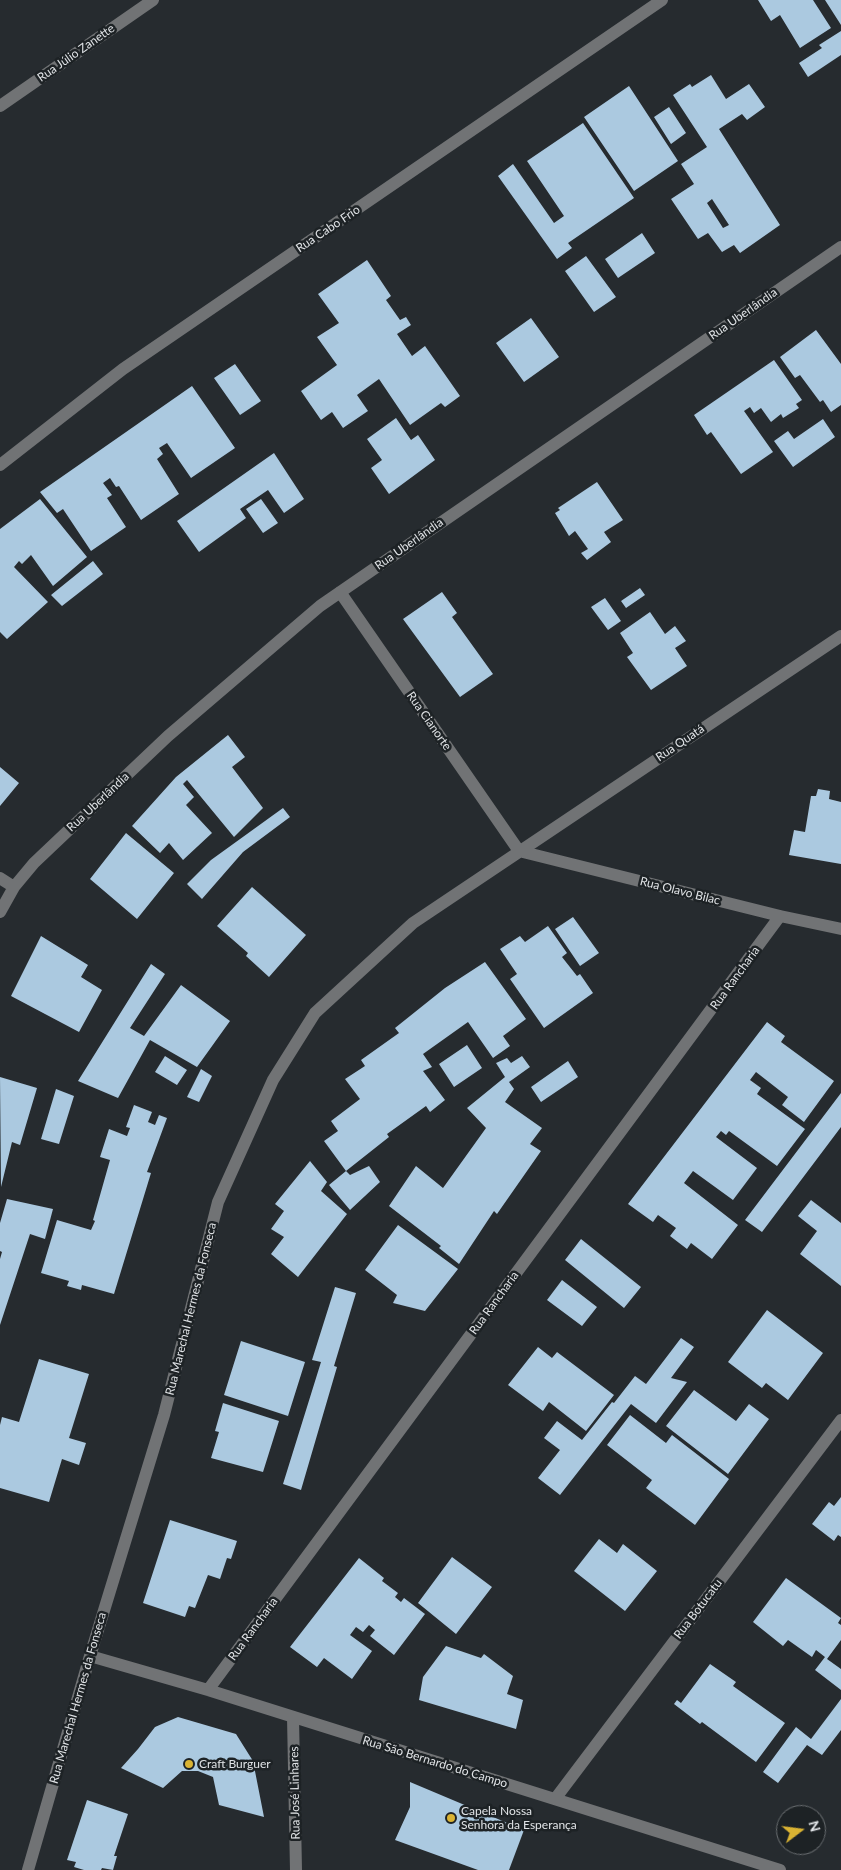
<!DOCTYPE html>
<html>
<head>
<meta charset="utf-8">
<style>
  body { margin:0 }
  #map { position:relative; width:841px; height:1870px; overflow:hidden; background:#262b2f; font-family:Lato,sans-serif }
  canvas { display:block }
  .north { position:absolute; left:776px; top:1805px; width:50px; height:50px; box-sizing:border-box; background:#1d2225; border:1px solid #6b6f72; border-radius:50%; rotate:75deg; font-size:14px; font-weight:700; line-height:20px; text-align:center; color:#e0e3e6 }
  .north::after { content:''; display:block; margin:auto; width:18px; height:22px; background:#dab333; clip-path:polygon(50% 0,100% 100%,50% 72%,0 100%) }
</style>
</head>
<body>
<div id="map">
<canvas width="841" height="1870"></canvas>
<div class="north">N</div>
</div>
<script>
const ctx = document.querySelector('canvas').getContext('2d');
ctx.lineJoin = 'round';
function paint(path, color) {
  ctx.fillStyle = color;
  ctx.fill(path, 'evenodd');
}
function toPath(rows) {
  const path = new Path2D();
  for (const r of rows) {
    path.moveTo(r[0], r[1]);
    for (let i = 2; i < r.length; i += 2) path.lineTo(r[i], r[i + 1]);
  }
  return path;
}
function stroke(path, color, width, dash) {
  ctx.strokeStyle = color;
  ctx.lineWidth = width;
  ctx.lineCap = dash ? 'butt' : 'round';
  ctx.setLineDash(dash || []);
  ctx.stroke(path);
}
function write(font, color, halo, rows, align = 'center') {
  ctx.font = font + ' Lato,sans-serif';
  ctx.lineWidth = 5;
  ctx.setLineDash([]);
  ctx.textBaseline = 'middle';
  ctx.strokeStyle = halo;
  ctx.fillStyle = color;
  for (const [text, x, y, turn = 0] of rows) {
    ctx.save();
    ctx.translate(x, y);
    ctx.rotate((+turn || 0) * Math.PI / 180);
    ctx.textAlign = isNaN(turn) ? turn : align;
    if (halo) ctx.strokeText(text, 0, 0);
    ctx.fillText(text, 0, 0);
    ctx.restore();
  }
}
paint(toPath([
  [758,0,813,0,831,28,800,48,780,15,771,21],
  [825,0,841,0,841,25],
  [841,31,841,55,808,77,799,63,822,48,819,45],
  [711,75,726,99,749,84,765,107,747,120,742,114,719,129,780,225,740,253,734,245,722,252,708,233,698,239,671,199,694,184,681,164,707,147,673,95,690,84,692,87],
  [712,199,729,225,723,228,707,203],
  [629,86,678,161,634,191,584,117],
  [669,107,686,133,671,144,654,117],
  [583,123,634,198,568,243,572,248,557,259,498,176,513,164,554,223,564,216,527,161],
  [642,233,655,253,618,278,605,259],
  [586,256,616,297,594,312,565,271],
  [367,260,391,296,386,300,400,320,406,317,411,325,397,334,412,356,425,346,460,396,445,407,441,403,410,425,379,379,357,395,368,411,343,428,332,412,321,420,301,391,337,365,317,337,339,323,318,294],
  [531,318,559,357,524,382,496,343],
  [816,330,841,364,841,405,831,412,823,400,820,402,800,375,795,378,780,357],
  [774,360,802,400,796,404,799,408,783,418,781,414,771,422,761,408,754,413,750,407,744,411,773,452,741,474,711,432,707,435,694,415],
  [235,364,261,401,240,415,214,378],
  [192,386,235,448,191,478,167,443,159,448,163,454,157,459,179,494,141,520,119,486,116,487,110,478,103,483,112,495,107,498,126,527,91,551,63,509,57,513,40,492],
  [396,418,411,440,418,435,435,460,389,494,371,468,382,460,367,439],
  [823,419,835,437,793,467,774,441,788,431,794,439],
  [274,453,304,499,284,513,268,490,240,509,246,518,199,552,177,521],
  [597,482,623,520,604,532,611,542,587,560,581,553,588,549,575,531,569,536,555,513,560,510,558,508],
  [40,499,87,557,53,586,31,555,22,564,19,561,14,567,48,602,7,639,0,632,0,529],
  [261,499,278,523,263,533,246,509],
  [93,561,103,574,62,606,51,595],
  [640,588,645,595,626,608,621,601],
  [442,592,457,613,452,617,493,674,460,697,403,619],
  [605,598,621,621,608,630,591,607],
  [650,612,665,634,675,626,686,641,675,648,687,666,651,690,627,657,633,653,620,633],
  [228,735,245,757,232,767,263,808,234,837,187,780,183,784,194,797,186,805,212,833,183,860,169,843,160,853,132,826,176,777],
  [0,767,19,783,0,806],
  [818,789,830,791,829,799,841,802,841,864,789,855,794,830,805,832,811,796,816,796],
  [283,808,290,817,243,852,202,899,187,884,211,860],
  [126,833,174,873,137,919,90,879],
  [252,887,306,935,269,977,246,956,248,953,217,926],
  [573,917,599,953,580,966,555,929],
  [548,926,567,953,562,957,577,976,580,974,593,993,544,1028,510,979,517,974,500,949,520,936,525,942],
  [41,936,88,965,81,977,102,990,79,1032,11,996],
  [485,962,526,1019,503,1036,510,1046,493,1058,468,1022,423,1054,432,1067,423,1071,445,1100,430,1112,426,1106,387,1134,389,1137,346,1171,324,1141,338,1131,331,1121,360,1099,345,1079,365,1066,361,1060,399,1033,395,1028,445,988],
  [151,964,165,974,130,1028,144,1036,181,985,230,1021,197,1067,150,1040,118,1098,78,1081],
  [767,1022,785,1036,781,1042,834,1081,804,1122,782,1105,788,1097,756,1072,750,1080,761,1088,757,1094,805,1129,777,1166,729,1131,726,1135,721,1131,716,1137,757,1168,733,1200,693,1171,684,1183,738,1225,712,1259,691,1243,687,1249,670,1236,676,1228,658,1215,653,1222,628,1204],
  [467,1045,482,1068,454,1087,439,1064],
  [165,1056,187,1070,177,1085,155,1072],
  [522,1056,530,1067,509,1082,514,1089,505,1102,542,1128,530,1144,541,1151,497,1214,494,1211,459,1264,439,1248,441,1246,389,1206,416,1166,443,1188,486,1128,467,1108,505,1077,496,1063,507,1058,511,1063],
  [568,1061,578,1077,541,1102,531,1087],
  [201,1069,212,1076,199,1102,187,1097],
  [0,1077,37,1088,20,1145,12,1142,1,1187],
  [56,1089,74,1096,59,1144,41,1139],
  [841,1093,841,1127,762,1232,745,1220],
  [134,1105,152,1112,148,1122,155,1125,159,1115,167,1118,147,1172,151,1173,114,1294,82,1285,81,1290,67,1286,69,1281,41,1273,57,1220,91,1230,95,1221,93,1220,110,1160,100,1157,109,1129,127,1136,130,1128,126,1127],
  [310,1161,327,1182,321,1191,347,1214,298,1277,271,1254,284,1237,271,1229,284,1211,275,1204],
  [369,1166,380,1182,350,1210,329,1185,346,1171,350,1175],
  [7,1199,53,1209,45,1239,30,1234,0,1325,0,1259,2,1252,0,1251,0,1223],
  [811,1200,841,1223,841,1286,800,1254,817,1231,798,1216],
  [398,1225,458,1269,425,1311,393,1303,397,1295,365,1270],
  [581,1239,641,1287,624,1308,565,1260],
  [562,1280,597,1307,582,1326,547,1300],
  [335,1287,356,1293,334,1366,337,1367,301,1490,283,1484,321,1362,312,1360],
  [767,1310,823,1353,788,1400,766,1383,762,1388,728,1362],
  [681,1338,694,1347,671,1378,687,1382,656,1423,631,1404,560,1495,538,1478,560,1450,544,1438,557,1421,582,1440,612,1402,614,1403,635,1376,646,1384],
  [241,1341,305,1362,288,1416,224,1395],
  [538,1347,552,1358,557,1352,614,1395,586,1431,549,1402,543,1411,508,1385],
  [39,1359,89,1374,69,1438,86,1443,79,1465,62,1459,49,1502,0,1488,0,1425,2,1417,19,1422],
  [694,1390,736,1421,749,1404,769,1419,728,1474,666,1426],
  [223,1403,279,1421,263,1472,211,1458,219,1432,215,1431],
  [630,1415,666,1443,672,1435,729,1479,695,1525,646,1488,652,1480,607,1445],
  [841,1497,841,1537,838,1535,834,1541,812,1524,829,1502,834,1506],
  [170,1520,237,1541,231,1559,227,1558,220,1579,208,1575,195,1608,189,1606,185,1617,143,1603],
  [599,1539,617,1553,623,1544,657,1571,625,1611,574,1571],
  [452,1557,492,1587,456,1634,418,1603],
  [359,1558,384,1578,382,1581,398,1593,395,1597,401,1602,404,1598,425,1614,394,1655,370,1636,375,1630,369,1625,363,1632,356,1627,350,1635,372,1651,352,1679,324,1658,317,1667,290,1647],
  [786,1578,841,1618,838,1623,841,1625,841,1640,827,1659,841,1669,841,1690,815,1670,825,1657,816,1650,812,1657,788,1640,783,1646,753,1622],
  [446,1646,481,1658,484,1654,513,1676,507,1694,523,1700,516,1729,419,1700,423,1677],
  [710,1664,736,1682,733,1686,785,1723,756,1762,702,1722,700,1724,674,1704,677,1700,681,1703],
  [841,1699,841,1730,822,1755,807,1745,778,1783,763,1772,796,1727,811,1739],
  [178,1717,236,1734,253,1761,264,1817,219,1805,213,1777,198,1771,182,1771,163,1788,121,1768,138,1749,155,1727],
  [410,1782,524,1830,509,1870,478,1870,395,1840,410,1807],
  [87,1800,128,1814,114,1856,117,1856,113,1870,102,1868,101,1870,84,1870,74,1867,76,1862,67,1860]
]), '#abc9e0');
stroke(toPath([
  [0,106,153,0],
  [0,465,123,369,662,0],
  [340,592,519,851],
  [519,851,780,916,841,929],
  [0,878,14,887],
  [0,912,14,887,34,863,168,736,320,606,841,247],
  [90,1656,208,1690,780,1870],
  [208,1690,780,916],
  [293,1717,296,1870],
  [555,1799,841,1420],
  [28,1870,90,1656,164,1415,218,1202,273,1080,315,1013,413,923,841,636]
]), '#717375', 12);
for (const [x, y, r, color] of [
  [189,1764,5,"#dab333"],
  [451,1818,5,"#dab333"]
]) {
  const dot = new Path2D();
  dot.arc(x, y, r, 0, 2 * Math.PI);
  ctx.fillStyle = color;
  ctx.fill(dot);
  stroke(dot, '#1d2225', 2);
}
write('12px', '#e0e3e6', '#1d2225', [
  ["Rua Júlio Zanette",76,53,-35],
  ["Rua Cabo Frio",328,229,-34],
  ["Rua Uberlândia",743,314,-35],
  ["Rua Uberlândia",409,544,-35],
  ["Rua Cianorte",429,721,55],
  ["Rua Quatá",680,743,-34],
  ["Rua Uberlândia",98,802,-43],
  ["Rua Olavo Bilac",680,891,14],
  ["Rua Rancharia",735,978,-54],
  ["Rua Rancharia",494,1303,-54],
  ["Rua Marechal Hermes da Fonseca",191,1309,-76],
  ["Rua Botucatu",698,1609,-53],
  ["Rua Rancharia",253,1629,-54],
  ["Rua Marechal Hermes da Fonseca",78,1698,-74],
  ["Rua São Bernardo do Campo",435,1762,17],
  ["Rua José Linhares",295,1793,-91]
]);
write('12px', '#e0e3e6', '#1d2225', [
  ["Craft Burguer",199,1764],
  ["Capela Nossa",461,1811],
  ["Senhora da Esperança",461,1825]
], 'left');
</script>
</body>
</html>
